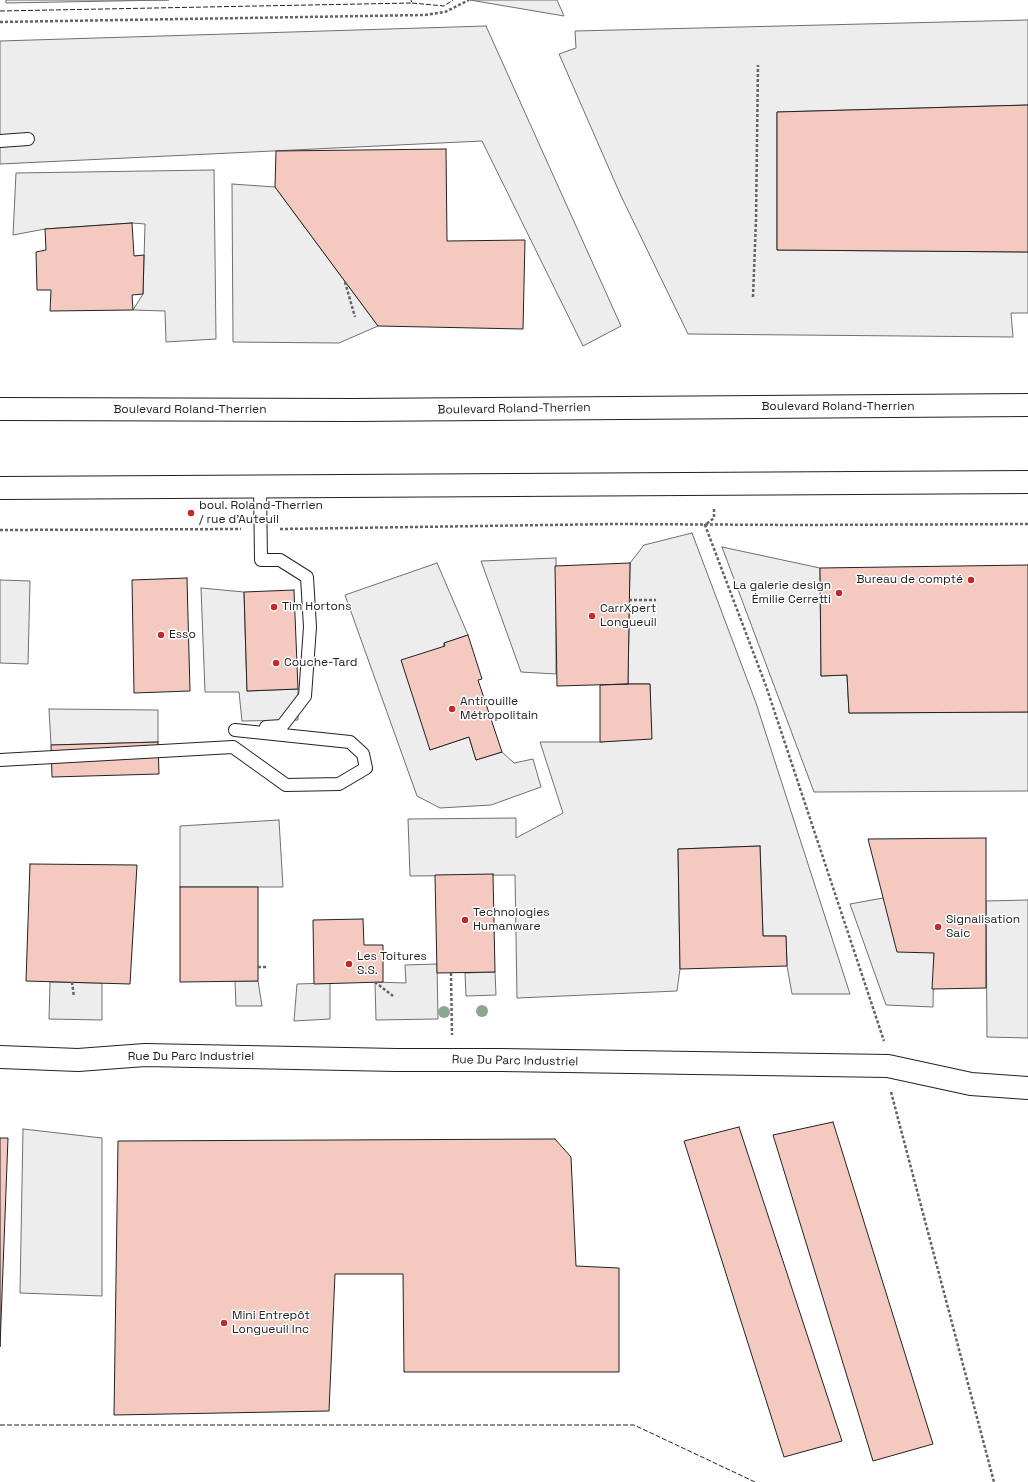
<!DOCTYPE html>
<html>
<head>
<meta charset="utf-8">
<style>
  body { margin:0 }
  canvas { display:block; background:#fff }
</style>
</head>
<body>
<canvas width="1028" height="1482"></canvas>
<script>
const ctx = document.querySelector('canvas').getContext('2d');
ctx.lineJoin = 'round';
function paint(path, color) {
  ctx.fillStyle = color;
  ctx.fill(path, 'evenodd');
}
function toPath(rows) {
  const path = new Path2D();
  for (const r of rows) {
    path.moveTo(r[0], r[1]);
    for (let i = 2; i < r.length; i += 2) path.lineTo(r[i], r[i + 1]);
  }
  return path;
}
function stroke(path, color, width, dash) {
  ctx.strokeStyle = color;
  ctx.lineWidth = width;
  ctx.lineCap = dash ? 'butt' : 'round';
  ctx.setLineDash(dash || []);
  ctx.stroke(path);
}
function write(font, color, halo, rows, align = 'center') {
  ctx.font = font + ' "Space Grotesk",sans-serif';
  ctx.lineWidth = 3;
  ctx.setLineDash([]);
  ctx.textBaseline = 'middle';
  ctx.strokeStyle = halo;
  ctx.fillStyle = color;
  for (const [text, x, y, turn = 0] of rows) {
    ctx.save();
    ctx.translate(x, y);
    ctx.rotate((+turn || 0) * Math.PI / 180);
    ctx.textAlign = isNaN(turn) ? turn : align;
    if (halo) ctx.strokeText(text, 0, 0);
    ctx.fillText(text, 0, 0);
    ctx.restore();
  }
}
const green = toPath([
  [470,0,557,0,564,16,470,0]
]);
paint(green, '#eee');
stroke(green, '#6f6f6f', 1);
const parking = toPath([
  [6,0,169,0,6,3,6,0],
  [1028,20,1028,105,777,112,777,250,1028,252,1028,313,1011,313,1013,337,688,334,621,196,559,54,576,48,575,31,1028,20],
  [486,26,621,326,583,346,482,141,0,164,0,41,486,26],
  [214,170,216,339,166,342,165,311,133,310,143,294,145,224,132,223,45,229,13,235,16,173,214,170],
  [232,184,275,187,378,326,339,343,233,342,232,184],
  [692,533,756,703,850,994,792,994,787,966,786,936,763,936,760,846,678,849,680,969,677,991,517,998,515,875,410,876,408,819,516,818,516,838,563,813,540,742,600,742,651,738,650,684,628,684,630,563,644,545,692,533],
  [722,547,820,568,821,676,847,675,849,713,1028,712,1028,791,814,792,722,547],
  [556,558,556,674,521,672,481,561,556,558],
  [437,563,468,635,444,643,430,750,469,737,476,760,502,752,514,763,533,759,541,787,491,805,440,808,417,796,345,595,437,563],
  [0,580,30,581,28,664,0,663,0,580],
  [201,588,244,592,247,691,298,689,298,720,242,721,239,692,205,692,201,588],
  [49,709,158,710,158,742,51,745,49,709],
  [279,820,283,887,180,887,180,826,279,820],
  [883,898,934,953,933,1007,886,1005,850,904,883,898],
  [1028,900,1028,1038,987,1037,986,901,1028,900],
  [437,964,438,1019,376,1020,375,982,406,983,405,965,437,964],
  [495,972,496,995,466,996,465,973,495,972],
  [235,981,258,981,262,1006,236,1006,235,981],
  [50,982,102,983,102,1020,49,1019,50,982],
  [330,983,330,1019,294,1021,297,984,330,983],
  [23,1129,102,1138,102,1296,20,1293,23,1129]
]);
paint(parking, '#ededed');
stroke(parking, '#6f6f6f', 1);
const building = toPath([
  [1028,105,1028,252,777,250,777,112,1028,105],
  [446,149,447,241,525,240,523,329,378,326,275,187,276,151,446,149],
  [132,223,134,256,144,255,143,294,132,295,133,310,50,311,51,290,37,290,36,252,46,250,45,229,132,223],
  [630,563,628,684,557,686,555,566,630,563],
  [1028,565,1028,712,849,713,847,675,821,676,820,568,1028,565],
  [187,578,190,691,134,693,132,580,187,578],
  [294,590,298,689,247,691,244,592,294,590],
  [468,635,482,679,478,680,502,752,476,760,469,737,430,750,401,660,445,646,444,643,468,635],
  [628,684,650,684,652,739,600,742,600,685,628,684],
  [158,742,159,774,52,777,51,745,158,742],
  [986,838,986,988,932,989,934,953,897,952,868,839,986,838],
  [760,846,763,936,786,936,787,966,680,969,678,849,760,846],
  [30,864,137,865,130,984,26,981,30,864],
  [493,874,495,972,437,973,435,875,493,874],
  [180,887,258,887,258,981,180,982,180,887],
  [363,919,364,945,383,945,383,982,314,984,313,920,363,919],
  [833,1122,933,1444,873,1461,773,1135,833,1122],
  [739,1127,842,1441,784,1457,684,1141,739,1127],
  [0,1138,8,1138,0,1347,0,1138],
  [555,1139,571,1157,576,1266,619,1268,619,1372,404,1372,403,1274,335,1274,329,1411,114,1415,118,1141,555,1139]
]);
paint(building, '#f3c9c0');
stroke(building, '#222', 1);
const service = toPath([
  [0,141,28,139],
  [260,485,261,560,280,560,307,577,310,627,305,696,282,726,266,727],
  [0,760,233,747,286,785,339,784,366,768,363,754,350,742,235,730]
]);
const minor = toPath([
  [0,1057,78,1060,145,1055,396,1060,501,1060,888,1066,971,1084,1028,1088]
]);
const secondary = toPath([
  [0,409,353,410,1028,405],
  [0,488,1028,482]
]);
stroke(service, '#222', 14);
stroke(minor, '#222', 24);
stroke(secondary, '#222', 24);
stroke(toPath([
  [0,22,425,15,445,12,469,0],
  [345,282,355,317],
  [753,297,756,220,758,65],
  [714,509,714,518,705,525,766,686,884,1041],
  [280,529,615,524,801,525,1028,524],
  [0,530,241,529],
  [629,600,656,600],
  [258,967,267,967],
  [451,973,452,1035],
  [72,982,74,997],
  [375,982,393,996],
  [891,1092,994,1482]
]), '#646464', 2.5, [3, 2]);
stroke(service, '#fff', 12);
stroke(minor, '#fff', 22);
stroke(secondary, '#fff', 22);
stroke(toPath([
  [412,3,444,6,453,0],
  [0,11,412,3,411,0],
  [0,1425,634,1425,755,1482]
]), '#222', 1, [5, 2]);
ctx.fillStyle = '#8da692';
for (const [x, y] of [
  [482,1011],
  [444,1012]
]) {
  ctx.beginPath();
  ctx.arc(x, y, 6, 0, 2 * Math.PI);
  ctx.fill();
}
for (const [x, y, r, color] of [
  [191,513,4,"#c62828"],
  [971,580,4,"#c62828"],
  [839,593,4,"#c62828"],
  [274,607,4,"#c62828"],
  [592,616,4,"#c62828"],
  [161,635,4,"#c62828"],
  [276,663,4,"#c62828"],
  [452,709,4,"#c62828"],
  [465,920,4,"#c62828"],
  [938,927,4,"#c62828"],
  [349,964,4,"#c62828"],
  [224,1323,4,"#c62828"]
]) {
  const dot = new Path2D();
  dot.arc(x, y, r, 0, 2 * Math.PI);
  ctx.fillStyle = color;
  ctx.fill(dot);
  stroke(dot, '#fff', 1.5);
}
write('12px', '#222', '#fff', [
  ["Boulevard Roland-Therrien",838,407],
  ["Boulevard Roland-Therrien",514,409,-1],
  ["Boulevard Roland-Therrien",190,410],
  ["Rue Du Parc Industriel",191,1057],
  ["Rue Du Parc Industriel",515,1061,1]
]);
write('12px', '#222', '#fff', [
  ["boul. Roland-Therrien",199,506],
  ["/ rue d'Auteuil",199,520],
  ["Bureau de compté",963,580,"right"],
  ["La galerie design",831,586,"right"],
  ["Émilie Cerretti",831,600,"right"],
  ["Tim Hortons",282,607],
  ["CarrXpert",600,609],
  ["Longueuil",600,623],
  ["Esso",169,635],
  ["Couche-Tard",284,663],
  ["Antirouille",460,702],
  ["Métropolitain",460,716],
  ["Technologies",473,913],
  ["Humanware",473,927],
  ["Signalisation",946,920],
  ["Saic",946,934],
  ["Les Toitures",357,957],
  ["S.S.",357,971],
  ["Mini Entrepôt",232,1316],
  ["Longueuil Inc",232,1330]
], 'left');
</script>
</body>
</html>
